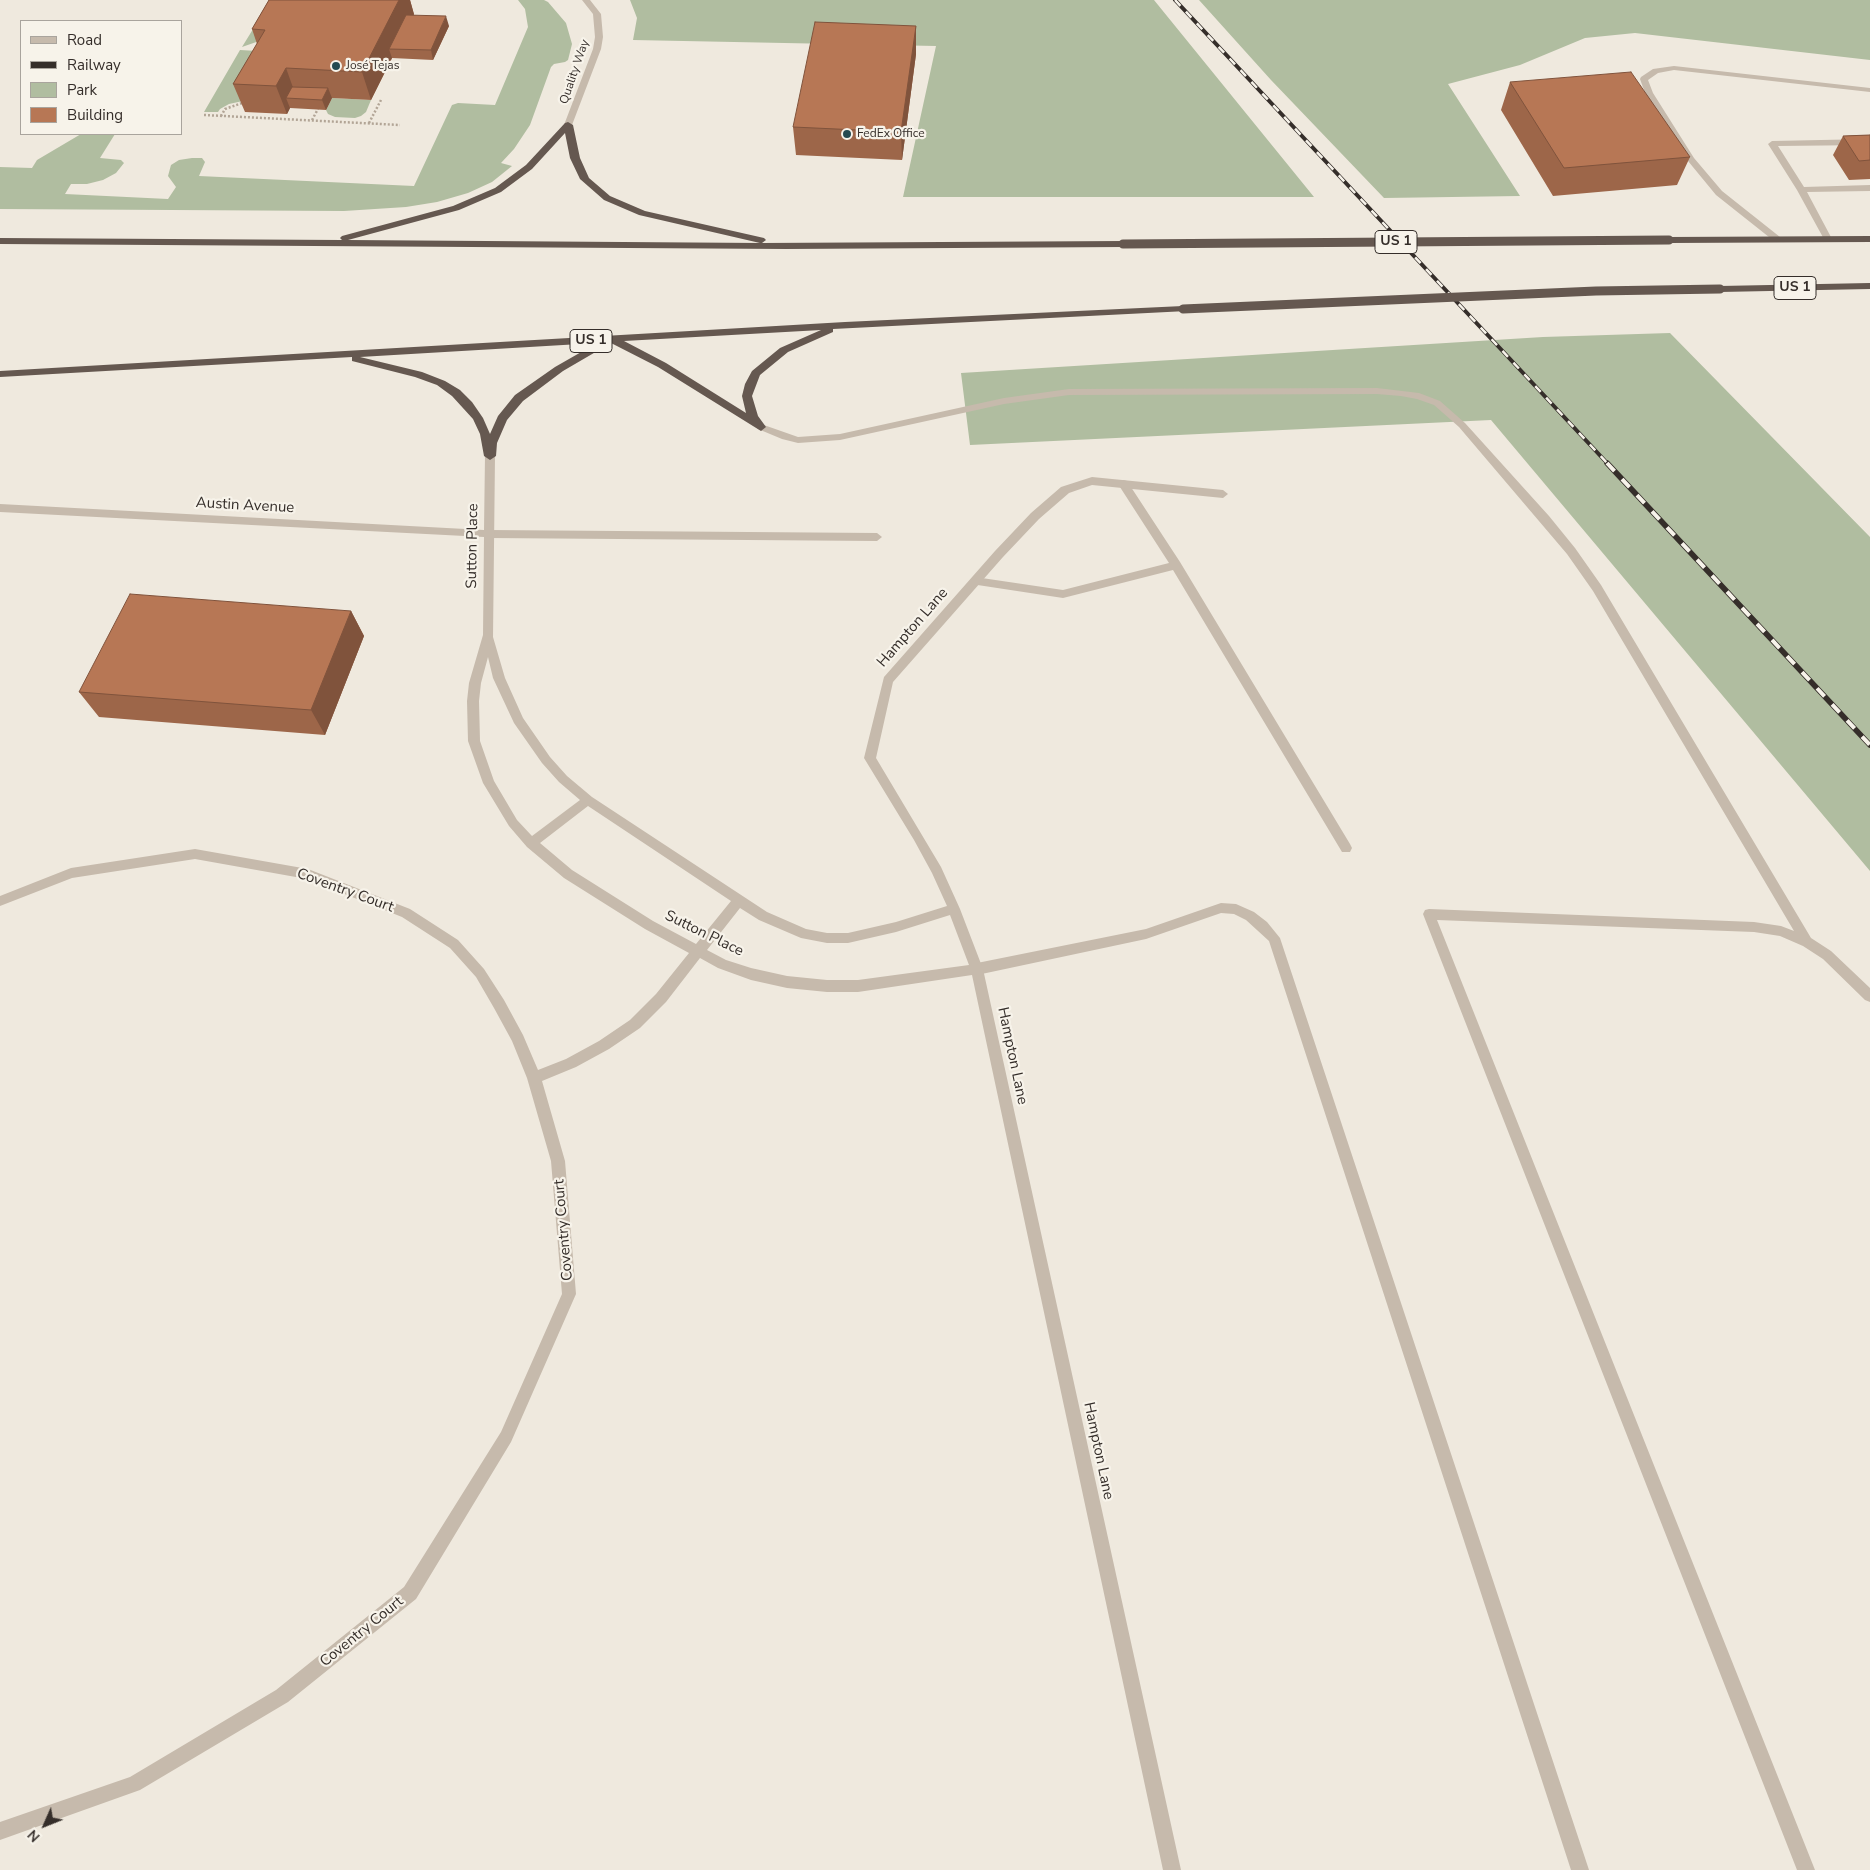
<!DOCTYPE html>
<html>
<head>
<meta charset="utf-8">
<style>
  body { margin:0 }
  #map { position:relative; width:1870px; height:1870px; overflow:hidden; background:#efe9de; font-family:"Nunito Sans",sans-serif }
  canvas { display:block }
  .legend { position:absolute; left:20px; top:20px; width:162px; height:115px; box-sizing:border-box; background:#f7f3ea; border:1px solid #a9a49d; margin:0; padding:6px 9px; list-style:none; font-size:15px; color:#352e2a }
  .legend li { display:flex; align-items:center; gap:10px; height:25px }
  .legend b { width:25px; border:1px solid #a9a49d }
  .north { position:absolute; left:20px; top:1800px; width:50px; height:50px; -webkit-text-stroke:4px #f7f3ea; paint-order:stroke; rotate:226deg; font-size:14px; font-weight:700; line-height:20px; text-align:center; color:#352e2a }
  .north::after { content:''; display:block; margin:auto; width:18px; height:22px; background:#352e2a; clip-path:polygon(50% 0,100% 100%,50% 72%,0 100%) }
</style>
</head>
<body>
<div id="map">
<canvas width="1870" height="1870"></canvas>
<ul class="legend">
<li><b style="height:6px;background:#c6baac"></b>Road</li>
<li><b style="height:6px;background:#352e2a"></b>Railway</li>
<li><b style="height:14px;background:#b0bda0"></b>Park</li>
<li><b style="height:14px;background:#b77755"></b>Building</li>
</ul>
<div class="north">N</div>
</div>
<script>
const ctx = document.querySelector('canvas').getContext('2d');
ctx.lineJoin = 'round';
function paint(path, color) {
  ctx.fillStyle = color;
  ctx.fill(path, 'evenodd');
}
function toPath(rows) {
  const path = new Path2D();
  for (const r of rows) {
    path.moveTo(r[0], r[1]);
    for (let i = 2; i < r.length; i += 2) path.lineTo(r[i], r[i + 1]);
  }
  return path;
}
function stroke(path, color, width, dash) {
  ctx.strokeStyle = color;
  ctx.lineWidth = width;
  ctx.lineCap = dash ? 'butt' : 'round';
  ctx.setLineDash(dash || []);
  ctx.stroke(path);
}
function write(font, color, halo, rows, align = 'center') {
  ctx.font = font + ' "Nunito Sans",sans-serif';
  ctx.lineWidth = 4.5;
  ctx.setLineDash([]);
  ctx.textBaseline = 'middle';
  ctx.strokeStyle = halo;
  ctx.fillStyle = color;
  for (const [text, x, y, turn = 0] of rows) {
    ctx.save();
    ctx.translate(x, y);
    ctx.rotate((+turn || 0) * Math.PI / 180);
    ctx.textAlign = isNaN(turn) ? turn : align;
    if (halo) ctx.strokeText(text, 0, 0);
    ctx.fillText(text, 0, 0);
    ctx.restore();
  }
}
paint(toPath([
  [518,0,544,0,548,2,566,23,572,44,568,60,565,62,554,64,551,67,530,125,514,149,501,163,512,166,492,182,468,193,437,202,406,207,344,211,0,209,0,167,32,168,37,160,81,134,115,134,100,158,121,160,124,163,116,173,103,180,87,184,71,184,65,194,168,199,176,187,168,176,171,165,179,160,192,158,202,158,205,162,199,176,414,186,452,105,458,103,495,105,528,27,525,9],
  [630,0,1154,0,1314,197,903,197,936,46,633,40,637,18],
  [1199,0,1870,0,1870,60,1635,33,1585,38,1520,65,1448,84,1520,196,1384,198,1271,80],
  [281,2,294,4,297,11,296,16,287,15,263,57,276,58,252,99,229,104,220,109,218,112,204,112,240,50,257,51,265,45,265,41,262,40,242,47,266,8,272,4],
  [332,98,371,100,366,112,361,116,355,118,335,117,328,114,326,110],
  [1670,333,1870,537,1870,871,1491,420,970,445,961,373,1543,337]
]), '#b0bda0');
stroke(toPath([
  [204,115,400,125],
  [221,116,225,109,245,102],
  [312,120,318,109],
  [369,123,381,100]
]), '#b2a596', 2.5, [2, 2]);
paint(toPath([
  [1674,66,1870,88,1870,92,1674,70,1658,73,1648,80,1653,93,1694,158,1722,191,1780,237,1780,241,1774,241,1716,195,1688,161,1645,93,1640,79,1641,77,1653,69,1674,66],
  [1870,139,1870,145,1778,146,1804,187,1870,185,1870,191,1807,192,1832,239,1828,242,1825,241,1797,190,1768,144,1772,141,1870,139],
  [1377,388,1419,393,1440,401,1465,423,1549,516,1575,548,1601,585,1811,938,1831,951,1870,988,1870,1002,1865,1000,1823,959,1803,946,1780,936,1754,932,1437,920,1815,1870,1797,1870,1423,914,1425,910,1429,909,1754,922,1781,926,1794,931,1593,591,1567,554,1459,427,1434,405,1417,399,1401,396,1377,394,1069,395,1004,404,840,440,798,443,782,439,758,429,756,427,761,424,798,437,840,434,1004,398,1069,389,1377,388],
  [1123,480,1127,481,1180,562,1350,844,1352,848,1350,852,1342,852,1173,570,1063,598,971,584,970,581,975,577,1063,590,1169,563,1118,484,1123,480],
  [489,530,877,533,882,537,877,541,489,538,484,534,489,530],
  [1221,903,1236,904,1254,912,1267,922,1280,938,1589,1870,1571,1870,1269,941,1246,920,1234,914,1221,913,1146,939,977,975,973,973,971,969,973,965,977,963,1146,929,1221,903]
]), '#c6baac');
paint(toPath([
  [490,453,495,456,493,637,505,678,523,718,550,757,567,776,592,797,767,912,806,929,827,933,848,933,896,922,947,906,932,873,914,840,864,758,884,677,995,551,1031,513,1061,487,1092,477,1223,490,1228,494,1223,498,1092,485,1069,493,1039,519,1003,557,893,682,876,758,941,867,960,909,983,969,1181,1870,1163,1870,972,975,858,992,827,992,787,988,751,980,718,968,700,958,666,1002,640,1028,609,1049,576,1067,542,1081,565,1161,576,1294,511,1442,416,1599,288,1702,140,1790,0,1840,0,1822,130,1777,276,1690,404,1587,501,1432,562,1294,551,1161,527,1078,512,1041,494,1008,476,977,450,948,402,917,307,879,195,859,72,878,0,906,0,896,71,868,195,849,308,869,410,909,458,940,484,969,504,1000,523,1035,538,1070,566,1059,599,1041,630,1020,656,994,689,953,645,929,564,878,527,847,509,826,483,783,468,741,467,701,469,683,483,635,484,537,0,512,0,504,484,530,485,456,490,453],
  [488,657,493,678,514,723,542,763,559,782,580,800,532,836,517,820,494,781,480,741,479,701,481,683,488,657],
  [588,806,731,901,696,944,653,921,572,870,540,843,588,806],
  [740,908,759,920,801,938,827,943,848,943,896,932,950,915,969,965,858,980,827,980,787,976,751,968,726,960,707,950,740,908]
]), '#c6baac');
paint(toPath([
  [582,0,590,0,601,14,603,37,601,49,572,125,568,127,564,125,593,49,595,37,593,14,582,0]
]), '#c6baac');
paint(toPath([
  [568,122,573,125,580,158,589,178,610,196,645,211,764,238,766,240,762,243,1123,241,1128,244,1123,247,786,249,0,244,0,238,342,240,340,238,342,236,453,206,495,188,526,165,565,123,568,122],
  [565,133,570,158,580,179,604,200,639,215,760,243,348,240,459,210,501,192,532,169,565,133],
  [1870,236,1870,242,1669,243,1664,240,1669,237,1870,236],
  [1870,283,1870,289,1720,292,1715,289,1720,286,1870,283],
  [1183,306,1188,309,1187,311,833,329,833,332,788,352,760,375,752,396,758,416,766,427,761,431,658,367,611,343,563,371,523,401,507,420,497,443,496,456,490,460,484,456,480,434,473,419,452,396,437,385,415,377,352,361,352,357,0,377,0,371,845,322,1183,306],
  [821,330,780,348,752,371,745,384,742,396,746,413,666,363,624,341,821,330],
  [597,343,555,367,515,395,498,416,490,434,483,418,472,402,460,390,445,381,422,372,360,357,597,343]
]), '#655850');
const railFar1 = toPath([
  [1175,0,1608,464]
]);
const rail = toPath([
  [1607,463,1870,745]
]);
stroke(railFar1, '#352e2a', 4);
stroke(rail, '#352e2a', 5.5);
stroke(railFar1, '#f7f3ea', 2.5, [8]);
stroke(rail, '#f7f3ea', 4, [11]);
stroke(toPath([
  [1123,244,1669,240],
  [1183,309,1596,291,1720,289]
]), '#655850', 9);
paint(toPath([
  [269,0,410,0,414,15,449,26,433,60,392,58,371,100,332,98,326,110,290,108,287,114,245,112,233,84,257,44,252,29],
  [916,26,916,54,902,160,796,155,793,127],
  [1510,82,1690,157,1677,185,1553,196,1501,110],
  [1870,135,1870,179,1849,180,1833,155,1843,136],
  [351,611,364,636,325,735,99,717,79,692]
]), '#9d6649');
paint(toPath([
  [399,0,410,0,414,14,397,49,389,49,392,58,371,100,362,72],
  [446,16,449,26,433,60,431,50],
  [916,26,916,54,902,160,901,132],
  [286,68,296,96,286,98,290,108,287,114,276,86],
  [328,88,332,98,326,110,322,100],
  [351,611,364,636,325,735,311,710]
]), '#80533c');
const building = toPath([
  [269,0,399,0,362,72,286,68,276,86,233,84,265,30,252,29,269,0],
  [406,15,446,16,431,50,389,49,406,15],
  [815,22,916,26,901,132,793,127,815,22],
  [1631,72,1690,157,1564,168,1510,82,1631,72],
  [292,87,328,88,322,100,286,98,292,87],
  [1870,135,1870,160,1859,161,1843,136,1870,135],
  [130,594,351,611,311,710,79,692,130,594]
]);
paint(building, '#b77755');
stroke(building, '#80533c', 1);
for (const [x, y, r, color] of [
  [336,66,5,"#244a51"],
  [847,134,5,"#244a51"]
]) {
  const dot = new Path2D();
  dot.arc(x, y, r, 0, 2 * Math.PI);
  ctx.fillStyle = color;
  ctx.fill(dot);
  stroke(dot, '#f7f3ea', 2);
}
write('12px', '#352e2a', '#f7f3ea', [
  ["José Tejas",346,66],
  ["FedEx Office",857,134]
], 'left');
write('12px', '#352e2a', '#f7f3ea', [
  ["Quality Way",575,72,-71]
]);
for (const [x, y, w] of [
  [1396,242,42],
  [1795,288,42],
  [591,341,42]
]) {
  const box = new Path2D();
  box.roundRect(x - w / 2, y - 11.5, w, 23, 4);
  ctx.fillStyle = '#f7f3ea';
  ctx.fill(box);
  stroke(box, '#352e2a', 1);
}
write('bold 14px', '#352e2a', null, [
  ["US 1",1396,242],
  ["US 1",1795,288],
  ["US 1",591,341]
]);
write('15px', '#352e2a', '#f7f3ea', [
  ["Austin Avenue",245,506,3],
  ["Sutton Place",473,546,-89],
  ["Hampton Lane",913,628,-49],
  ["Coventry Court",345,891,20],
  ["Sutton Place",704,934,26],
  ["Hampton Lane",1012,1056,78],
  ["Coventry Court",564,1230,-95],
  ["Hampton Lane",1098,1451,78],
  ["Coventry Court",362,1632,-39]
]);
</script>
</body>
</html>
